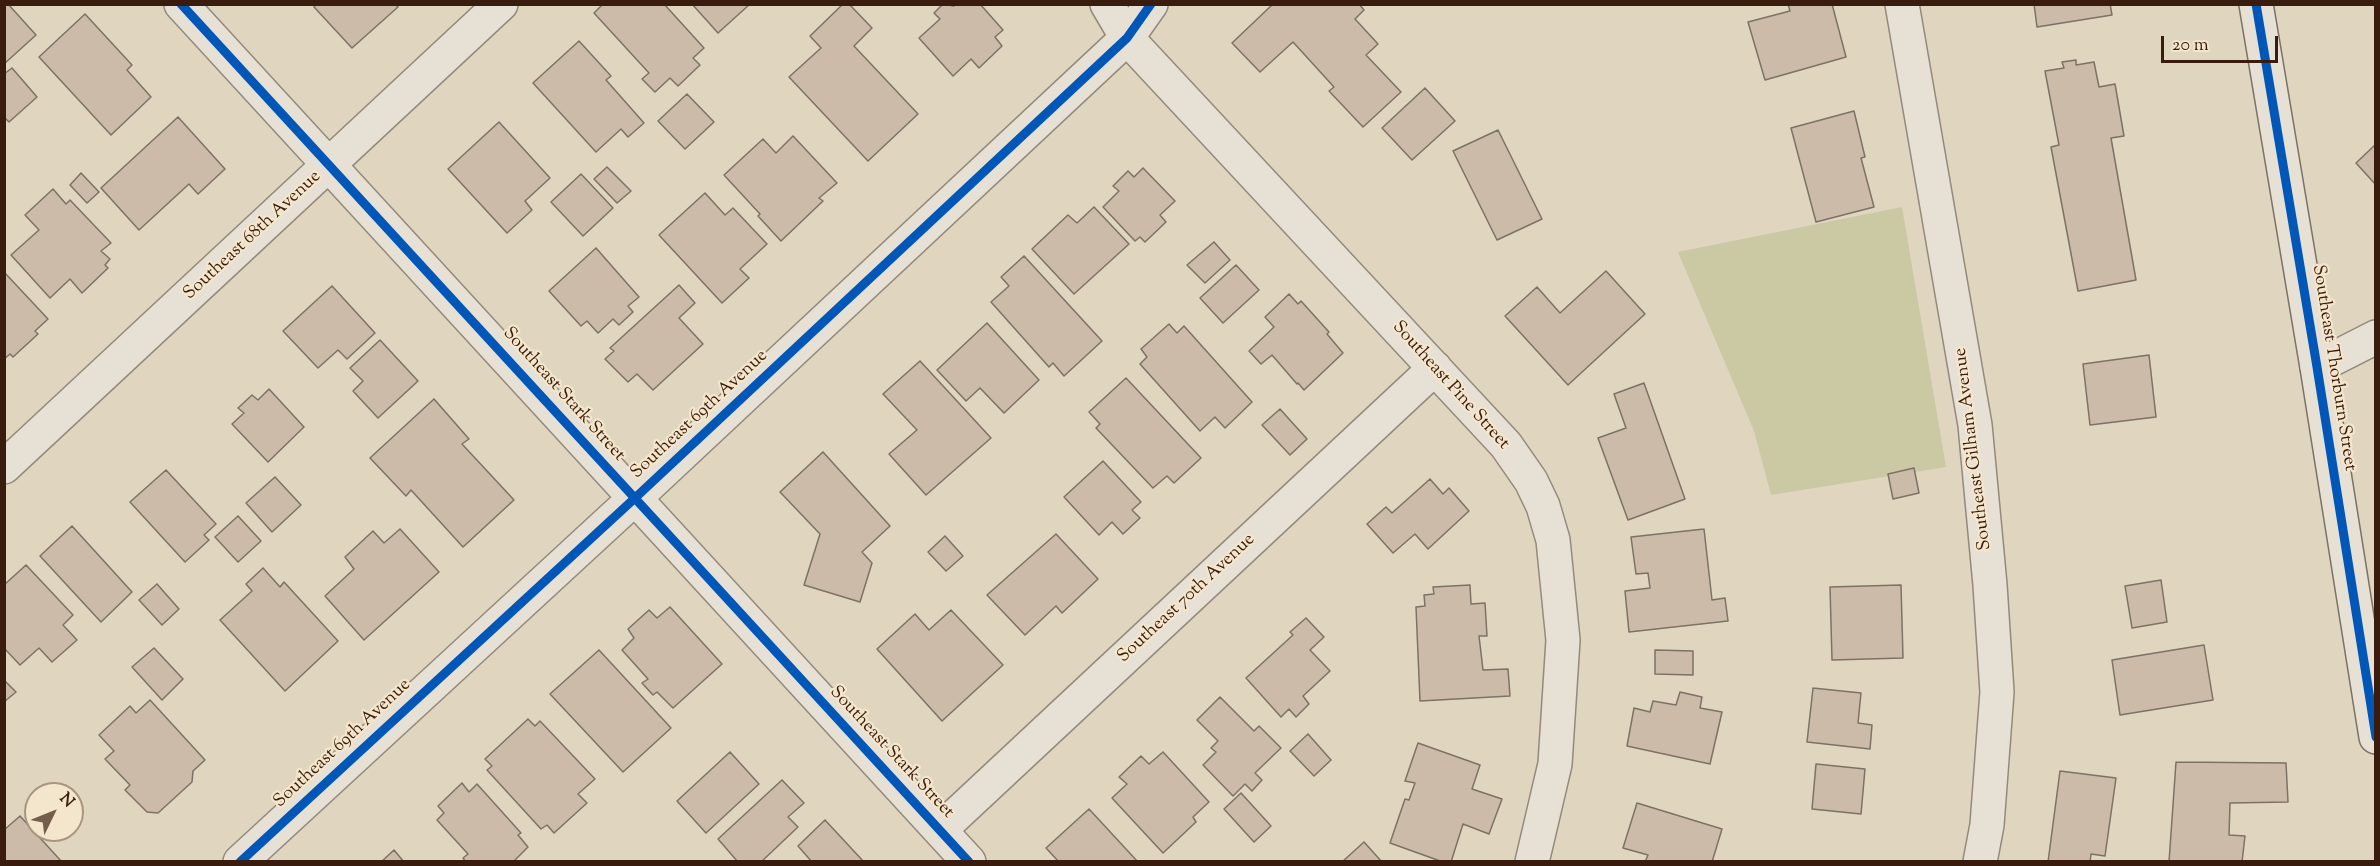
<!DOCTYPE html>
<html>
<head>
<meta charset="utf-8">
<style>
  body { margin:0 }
  #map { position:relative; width:2380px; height:866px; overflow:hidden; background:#e0d5bf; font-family:"Sorts Mill Goudy",serif }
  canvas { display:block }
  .frame { position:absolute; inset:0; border:6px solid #391c0d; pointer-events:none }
  .north { position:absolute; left:24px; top:782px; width:60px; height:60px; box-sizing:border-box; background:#f4e6cc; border:2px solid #a99580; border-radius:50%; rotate:47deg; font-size:16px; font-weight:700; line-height:24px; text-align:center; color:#391c0d }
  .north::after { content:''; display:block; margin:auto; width:21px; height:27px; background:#735d4b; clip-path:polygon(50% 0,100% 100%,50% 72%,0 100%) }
  .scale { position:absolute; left:2161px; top:36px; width:117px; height:27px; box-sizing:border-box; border:3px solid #391c0d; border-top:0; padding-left:8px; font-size:18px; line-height:21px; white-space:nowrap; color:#391c0d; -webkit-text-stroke:4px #f4e6cc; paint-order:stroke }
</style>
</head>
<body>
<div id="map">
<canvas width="2380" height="866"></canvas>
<div class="frame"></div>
<div class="north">N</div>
<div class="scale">20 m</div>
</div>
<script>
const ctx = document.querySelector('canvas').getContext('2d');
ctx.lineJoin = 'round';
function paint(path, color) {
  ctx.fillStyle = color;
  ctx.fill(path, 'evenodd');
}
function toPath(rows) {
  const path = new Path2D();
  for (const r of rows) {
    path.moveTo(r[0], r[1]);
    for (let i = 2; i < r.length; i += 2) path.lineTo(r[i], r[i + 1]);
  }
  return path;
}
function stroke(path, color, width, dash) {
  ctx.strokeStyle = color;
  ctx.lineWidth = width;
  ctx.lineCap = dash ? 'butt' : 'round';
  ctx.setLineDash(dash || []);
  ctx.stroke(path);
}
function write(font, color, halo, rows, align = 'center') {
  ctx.font = font + ' "Sorts Mill Goudy",serif';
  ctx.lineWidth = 4.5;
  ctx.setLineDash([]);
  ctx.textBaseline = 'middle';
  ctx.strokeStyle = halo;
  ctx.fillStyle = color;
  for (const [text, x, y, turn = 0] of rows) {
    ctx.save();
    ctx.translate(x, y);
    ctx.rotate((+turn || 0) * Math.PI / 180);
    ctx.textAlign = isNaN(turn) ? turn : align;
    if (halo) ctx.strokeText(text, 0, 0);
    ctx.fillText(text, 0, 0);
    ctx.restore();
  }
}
paint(toPath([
  [1902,207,1946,467,1771,495,1754,431,1678,252]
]), '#cbc9a3');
const building = toPath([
  [4,4,8,4,36,35,4,64,4,4],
  [316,4,395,4,398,7,352,48,314,7,316,4],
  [603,4,664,4,704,48,693,58,700,65,678,86,670,78,655,92,642,79,649,73,594,13,603,4],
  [692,4,750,4,718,33,692,4],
  [843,4,849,4,872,28,854,46,918,114,868,161,789,77,821,48,810,36,843,4],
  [943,4,954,6,956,4,980,4,1003,30,995,37,1002,46,979,68,971,59,953,76,919,38,940,19,934,13,943,4],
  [1273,4,1359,4,1364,10,1355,19,1378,44,1366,55,1401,92,1363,127,1329,91,1334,87,1293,42,1260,72,1232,43,1273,4],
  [1788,4,1832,4,1846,57,1765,80,1748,22,1790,11,1788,4],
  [2034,4,2110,4,2112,15,2037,27,2034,4],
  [85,14,132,65,127,70,151,97,111,135,39,57,85,14],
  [579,41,611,76,606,80,644,123,628,137,621,129,596,152,533,83,579,41],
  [2076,60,2076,65,2094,62,2099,87,2115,84,2124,136,2111,138,2136,280,2078,291,2051,147,2059,145,2045,71,2064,68,2062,62,2076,60],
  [12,68,37,97,9,122,4,117,4,74,12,68],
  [1425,88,1455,121,1412,160,1382,128,1425,88],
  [687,94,714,122,685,149,658,121,687,94],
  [1854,111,1865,157,1861,158,1874,207,1816,222,1791,128,1854,111],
  [178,117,225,169,198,194,189,184,139,230,101,188,178,117],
  [499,122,550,178,525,201,532,210,507,233,448,169,499,122],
  [1498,130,1542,219,1497,240,1453,151,1498,130],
  [793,136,837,183,819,198,823,201,781,241,758,216,760,214,724,175,763,139,776,153,793,136],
  [2376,144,2376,185,2356,163,2376,144],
  [607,167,631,191,617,203,594,179,607,167],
  [1143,168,1175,201,1160,215,1166,222,1145,242,1140,237,1135,241,1103,207,1119,191,1113,186,1128,171,1134,177,1143,168],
  [81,173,99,192,87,203,70,185,81,173],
  [581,174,613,208,583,236,551,202,581,174],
  [53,189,66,204,70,200,111,243,101,251,110,259,105,265,108,268,82,293,70,279,50,298,11,255,39,230,25,215,53,189],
  [705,193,725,215,733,208,767,244,740,269,749,278,722,303,659,235,705,193],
  [1094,207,1129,244,1074,294,1032,249,1068,215,1077,223,1094,207],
  [1214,242,1230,260,1205,283,1187,265,1214,242],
  [596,248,639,297,628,306,633,312,619,325,613,319,598,333,587,321,581,326,549,291,596,248],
  [1024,256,1102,341,1064,376,1053,363,1049,367,991,302,1009,286,1001,277,1024,256],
  [1236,265,1259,290,1223,323,1200,298,1236,265],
  [1606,271,1645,314,1568,385,1505,316,1537,287,1560,313,1606,271],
  [4,272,48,319,35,331,38,334,13,357,10,354,4,359,4,272],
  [679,285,695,303,679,318,703,344,653,390,637,374,628,382,605,359,614,351,610,348,679,285],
  [332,286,375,333,347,359,338,350,318,368,283,331,332,286],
  [1289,294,1298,304,1301,301,1329,332,1327,334,1343,353,1304,390,1298,383,1297,384,1272,355,1261,364,1249,351,1274,327,1265,317,1289,294],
  [987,323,1039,380,1004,413,980,388,966,401,937,370,987,323],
  [1169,324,1177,333,1184,326,1252,402,1225,428,1215,417,1200,431,1140,364,1147,357,1141,349,1169,324],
  [380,340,418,381,378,418,353,391,363,381,350,368,380,340],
  [2149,355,2156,417,2090,425,2083,364,2149,355],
  [920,361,991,438,926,495,889,454,917,430,883,394,920,361],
  [1126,378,1201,458,1174,483,1167,476,1153,488,1096,428,1100,424,1089,412,1126,378],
  [1644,383,1685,499,1628,520,1598,438,1626,428,1614,394,1644,383],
  [269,389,304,427,268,462,232,424,244,413,238,408,252,395,258,400,269,389],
  [434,399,469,439,462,444,514,500,463,547,411,490,406,496,370,458,434,399],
  [1280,409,1307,439,1290,455,1262,425,1280,409],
  [823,452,890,526,862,552,872,563,860,602,804,585,820,534,780,492,823,452],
  [1103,461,1141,502,1132,510,1140,518,1123,534,1112,522,1099,535,1064,497,1103,461],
  [1914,468,1919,493,1893,499,1888,474,1914,468],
  [166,470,216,524,204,535,209,540,185,562,130,502,166,470],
  [275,477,301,505,272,532,246,503,275,477],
  [1430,479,1443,494,1449,488,1469,511,1428,549,1415,534,1393,553,1367,524,1386,507,1392,513,1430,479],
  [238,516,261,541,238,562,215,537,238,516],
  [72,526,132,592,101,622,40,556,72,526],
  [400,529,439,572,364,640,325,596,354,569,345,557,373,531,384,543,400,529],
  [1704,529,1712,600,1725,598,1728,621,1629,632,1625,591,1650,588,1648,573,1636,574,1631,537,1704,529],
  [1056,534,1098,579,1062,613,1056,606,1025,635,987,595,1056,534],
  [945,536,963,556,946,571,928,552,945,536],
  [26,565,73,615,63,625,77,640,52,662,39,648,20,665,4,648,4,585,26,565],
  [263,568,280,587,284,582,338,641,285,691,220,620,252,591,246,584,263,568],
  [2161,580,2167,622,2132,628,2125,586,2161,580],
  [157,584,179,609,162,625,139,600,157,584],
  [1470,585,1471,604,1485,603,1487,636,1479,636,1483,670,1508,669,1510,696,1420,701,1416,607,1425,606,1424,595,1434,594,1433,587,1470,585],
  [1901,585,1903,658,1832,660,1830,587,1901,585],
  [670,607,722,664,673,708,657,692,653,695,642,683,648,679,622,650,634,638,628,629,649,610,657,618,670,607],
  [951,610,1003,665,942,721,877,649,915,614,929,630,951,610],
  [1306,618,1324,637,1310,650,1330,671,1303,696,1309,704,1296,717,1289,709,1281,717,1246,678,1293,635,1290,632,1306,618],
  [2204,645,2213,700,2120,715,2112,660,2204,645],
  [154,648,183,679,162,700,132,667,154,648],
  [599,650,671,728,623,772,550,694,599,650],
  [1655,650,1693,651,1693,675,1655,674,1655,650],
  [4,680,16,692,4,702,4,680],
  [1813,688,1861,693,1858,723,1872,725,1870,749,1807,742,1813,688],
  [1680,692,1702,697,1700,708,1722,712,1710,764,1627,746,1634,708,1650,712,1653,701,1676,705,1680,692],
  [1220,697,1254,731,1259,726,1281,748,1255,773,1262,780,1252,791,1245,784,1233,796,1203,765,1216,752,1211,748,1218,741,1197,720,1220,697],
  [150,700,205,760,193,771,192,782,158,813,147,812,125,790,130,785,105,759,114,751,99,735,130,706,136,713,150,700],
  [528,719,535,726,540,721,595,779,578,794,587,803,554,833,547,825,541,829,487,770,492,766,485,759,528,719],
  [1308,734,1331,760,1314,776,1290,751,1308,734],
  [1418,743,1480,765,1472,789,1502,799,1489,834,1463,824,1451,862,1443,862,1390,843,1405,799,1409,800,1415,783,1405,781,1418,743],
  [730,752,759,784,706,833,677,801,730,752],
  [1163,752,1209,802,1193,817,1196,822,1163,853,1112,798,1127,784,1119,777,1141,756,1149,764,1163,752],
  [2176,762,2286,763,2288,802,2230,803,2229,835,2245,836,2242,862,2169,862,2176,762],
  [1816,764,1865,769,1861,814,1812,809,1816,764],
  [2060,771,2116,778,2105,856,2091,854,2090,862,2048,862,2060,771],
  [782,780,804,803,788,817,798,827,761,862,738,862,718,839,782,780],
  [462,783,469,792,477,784,521,833,518,835,528,847,513,862,466,862,463,858,468,854,437,820,444,813,438,806,462,783],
  [1241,793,1271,826,1254,842,1224,809,1241,793],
  [1637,803,1722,829,1712,862,1645,862,1648,855,1623,848,1637,803],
  [1089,809,1138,862,1059,862,1046,848,1089,809],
  [20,816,62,862,4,862,4,830,20,816],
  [825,820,864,862,812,862,798,846,825,820],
  [1364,842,1382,862,1342,862,1364,842],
  [394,850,404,862,381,862,394,850]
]);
paint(building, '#ccbba9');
stroke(building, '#7c7265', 1.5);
const street = toPath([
  [181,4,969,862],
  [1107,4,1127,38,1506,445,1531,481,1543,506,1553,540,1563,640,1555,764,1532,862],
  [1902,4,1975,425,1990,585,1997,692,1987,825,1980,862],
  [2317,367,2376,337],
  [4,467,501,4],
  [940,830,1435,368],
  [240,862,635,498,1127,38,1151,4]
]);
const secondary = toPath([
  [2256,4,2317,367,2376,737]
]);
stroke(street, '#948a7c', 36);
stroke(secondary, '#7c7265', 36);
stroke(street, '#e6e0d5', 33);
stroke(secondary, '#e6e0d5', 33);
stroke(toPath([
  [181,4,969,862],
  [2256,4,2317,367,2376,737],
  [240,862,635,498,1127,38,1151,4]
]), '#0057b8', 9);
write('18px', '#391c0d', '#f4e6cc', [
  ["Southeast 68th Avenue",253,236,-43],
  ["Southeast Thorburn Street",2333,368,81],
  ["Southeast Pine Street",1450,386,48],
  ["Southeast Stark Street",563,395,48],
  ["Southeast 69th Avenue",700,415,-43],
  ["Southeast Gilham Avenue",1974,449,-97],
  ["Southeast 70th Avenue",1187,599,-43],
  ["Southeast 69th Avenue",343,744,-43],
  ["Southeast Stark Street",891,753,47]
]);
</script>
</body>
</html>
